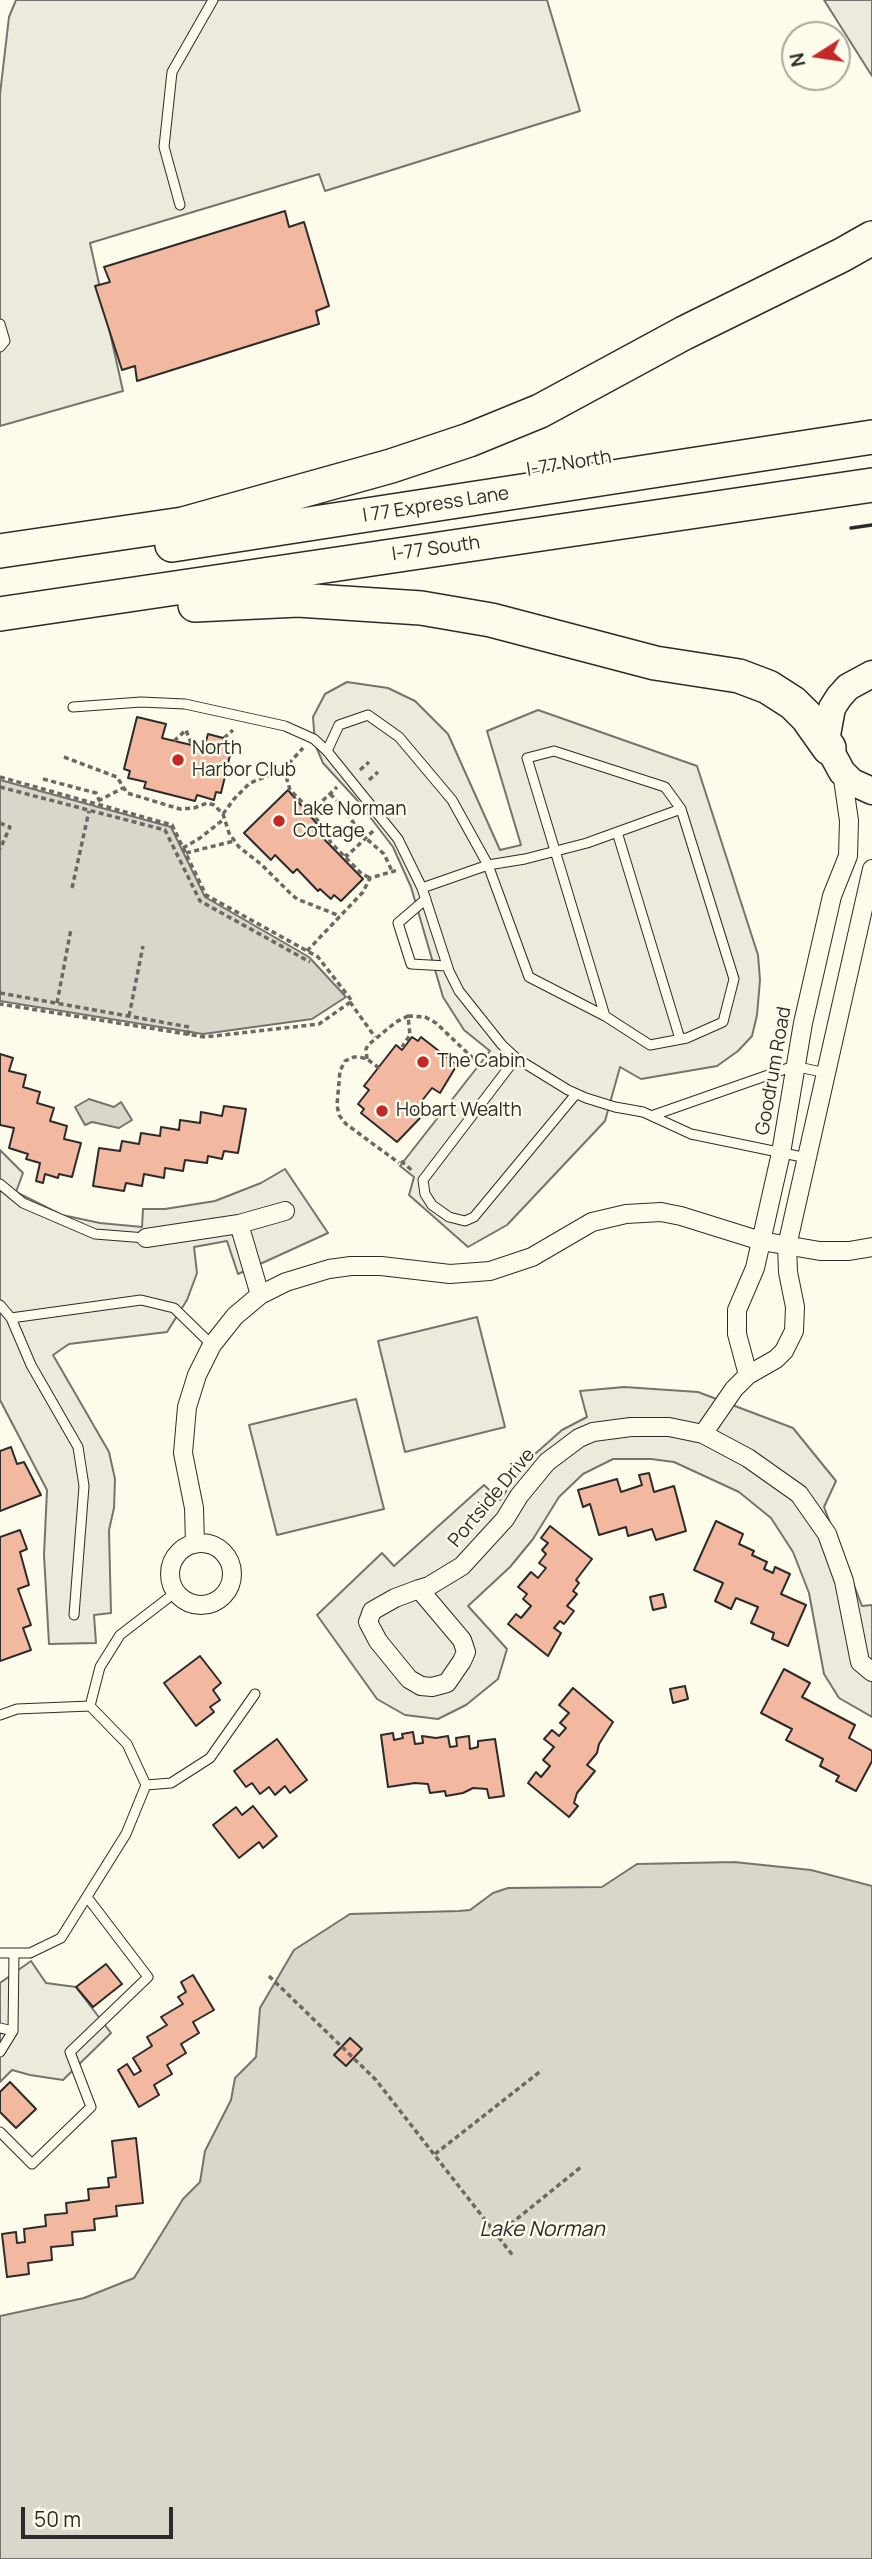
<!DOCTYPE html>
<html>
<head>
<meta charset="utf-8">
<style>
  body { margin:0 }
  #map { position:relative; width:872px; height:2559px; overflow:hidden; background:#fdfbea; font-family:Manrope,sans-serif }
  canvas { display:block }
  .north { position:absolute; left:781px; top:21px; width:70px; height:70px; box-sizing:border-box; background:#fdfbea; border:2px solid #a9a89e; border-radius:50%; rotate:258deg; font-size:19px; font-weight:700; line-height:28px; text-align:center; color:#2b2b2b }
  .north::after { content:''; display:block; margin:auto; width:24px; height:32px; background:#c62828; clip-path:polygon(50% 0,100% 100%,50% 72%,0 100%) }
  .scale { position:absolute; left:21px; top:2507px; width:152px; height:32px; box-sizing:border-box; border:4px solid #2b2b2b; border-top:0; padding-left:9px; font-size:21px; line-height:24px; white-space:nowrap; color:#2b2b2b; -webkit-text-stroke:5px #fdfbea; paint-order:stroke }
</style>
</head>
<body>
<div id="map">
<canvas width="872" height="2559"></canvas>
<div class="north">N</div>
<div class="scale">50 m</div>
</div>
<script>
const ctx = document.querySelector('canvas').getContext('2d');
ctx.lineJoin = 'round';
function paint(path, color) {
  ctx.fillStyle = color;
  ctx.fill(path, 'evenodd');
}
function toPath(rows) {
  const path = new Path2D();
  for (const r of rows) {
    if (r.length === 3) {
      path.moveTo(r[0] + r[2], r[1]);
      path.arc(r[0], r[1], r[2], 0, 2 * Math.PI);
      continue;
    }
    path.moveTo(r[0], r[1]);
    for (let i = 2; i < r.length; i += 2) path.lineTo(r[i], r[i + 1]);
  }
  return path;
}
function stroke(path, color, width, dash) {
  ctx.strokeStyle = color;
  ctx.lineWidth = width;
  ctx.lineCap = dash ? 'butt' : 'round';
  ctx.setLineDash(dash || []);
  ctx.stroke(path);
}
function write(font, color, halo, rows, align = 'center') {
  ctx.font = font + ' Manrope,sans-serif';
  ctx.lineWidth = 5;
  ctx.setLineDash([]);
  ctx.textBaseline = 'middle';
  ctx.strokeStyle = halo;
  ctx.fillStyle = color;
  for (const [text, x, y, turn = 0] of rows) {
    ctx.save();
    ctx.translate(x, y);
    ctx.rotate((+turn || 0) * Math.PI / 180);
    ctx.textAlign = isNaN(turn) ? turn : align;
    if (halo) ctx.strokeText(text, 0, 0);
    ctx.fillText(text, 0, 0);
    ctx.restore();
  }
}
const green = toPath([
  [477,1317,505,1427,405,1452,378,1341,477,1317],
  [356,1399,384,1509,277,1535,249,1425,356,1399]
]);
paint(green, '#ecebdb');
stroke(green, '#74746e', 2);
const parking = toPath([
  [16,0,547,0,580,111,325,191,319,174,90,243,123,391,0,426,0,94,9,17,16,0],
  [824,0,872,0,872,76,824,0],
  [347,682,388,688,415,701,448,734,500,850,521,845,487,731,538,710,697,766,758,955,760,980,757,1015,752,1036,738,1051,717,1066,641,1079,620,1067,605,1121,507,1225,468,1247,409,1195,414,1177,400,1166,490,1051,464,1030,443,997,411,887,393,847,357,800,323,763,315,744,313,717,325,694,347,682],
  [0,1150,23,1173,16,1192,62,1215,100,1223,142,1227,143,1209,165,1209,215,1201,261,1183,285,1169,328,1233,238,1274,227,1241,194,1247,197,1273,187,1300,167,1332,69,1344,53,1355,109,1452,115,1479,114,1508,109,1530,111,1613,94,1615,96,1643,49,1644,44,1555,47,1490,0,1400,0,1150],
  [624,1387,698,1392,793,1428,836,1481,824,1507,862,1606,872,1605,872,1717,839,1698,824,1674,809,1593,793,1552,771,1518,739,1492,674,1462,651,1459,613,1459,583,1474,559,1497,533,1539,510,1567,468,1606,507,1649,498,1679,466,1705,438,1719,405,1715,377,1699,317,1615,382,1553,394,1566,484,1485,500,1500,527,1461,562,1430,587,1417,580,1391,624,1387],
  [31,1961,46,1983,76,1987,111,2033,63,2080,30,2075,12,2070,0,2082,0,1983,31,1961]
]);
paint(parking, '#eceadb');
stroke(parking, '#74746e', 2);
const water = toPath([
  [0,780,171,827,205,897,309,957,346,997,312,1019,203,1034,0,1001,0,780],
  [89,1099,114,1107,121,1102,132,1120,119,1128,92,1122,85,1125,75,1107,89,1099],
  [734,1862,811,1870,872,1886,872,2559,0,2559,0,2316,84,2298,134,2278,183,2199,200,2182,205,2151,231,2100,235,2078,256,2057,260,2008,294,1950,350,1914,459,1911,470,1910,493,1893,508,1888,602,1887,637,1864,734,1862]
]);
paint(water, '#d8d7c9');
stroke(water, '#74746e', 2);
const building = toPath([
  [285,211,289,227,304,222,329,306,316,311,319,324,137,381,135,366,122,370,95,286,110,282,104,267,285,211],
  [137,717,166,724,162,738,204,748,208,734,227,739,224,749,231,751,221,793,216,792,214,800,197,795,195,801,144,788,146,782,128,778,130,771,124,769,137,717],
  [288,790,325,833,322,837,363,879,341,901,334,895,331,899,320,889,318,891,297,869,293,873,275,855,271,860,244,833,288,790],
  [412,1037,418,1041,421,1037,457,1065,440,1093,432,1088,413,1112,421,1117,397,1142,361,1113,364,1109,358,1104,369,1090,364,1086,396,1045,402,1050,412,1037],
  [0,1054,13,1058,9,1071,26,1075,23,1087,40,1092,37,1103,54,1108,50,1121,67,1126,64,1139,81,1143,72,1177,59,1174,58,1178,45,1174,43,1183,36,1181,40,1163,26,1159,28,1154,9,1148,14,1128,0,1125,0,1054],
  [224,1106,246,1109,238,1153,224,1151,222,1159,208,1156,207,1163,185,1160,183,1171,165,1168,164,1178,144,1174,142,1186,126,1183,124,1191,93,1186,99,1148,120,1151,122,1141,139,1144,141,1133,160,1136,161,1127,179,1130,180,1120,200,1123,201,1112,222,1116,224,1106],
  [11,1447,17,1464,24,1462,41,1495,0,1511,0,1451,11,1447],
  [649,1473,654,1492,674,1486,686,1531,656,1540,652,1529,628,1536,626,1527,599,1535,590,1504,583,1507,578,1490,617,1479,621,1492,642,1485,639,1475,649,1473],
  [716,1521,743,1534,739,1544,754,1551,752,1555,767,1562,764,1569,773,1573,775,1567,790,1574,781,1594,806,1605,788,1646,772,1639,774,1633,751,1623,758,1607,736,1598,731,1609,715,1601,723,1583,694,1570,716,1521],
  [550,1526,592,1559,576,1580,579,1583,573,1591,577,1594,567,1606,574,1611,564,1624,560,1621,554,1628,561,1633,548,1656,508,1624,516,1614,521,1618,531,1606,523,1599,527,1594,518,1587,531,1572,538,1578,546,1568,539,1563,546,1554,542,1550,548,1543,541,1538,550,1526],
  [20,1530,27,1549,20,1552,29,1585,18,1589,31,1625,23,1628,31,1650,0,1661,0,1537,20,1530],
  [663,1594,666,1607,653,1610,650,1597,663,1594],
  [200,1656,221,1683,213,1690,220,1700,210,1707,214,1712,196,1726,164,1683,200,1656],
  [784,1669,810,1683,802,1697,855,1725,849,1738,872,1751,872,1761,856,1791,836,1781,839,1776,820,1766,823,1759,786,1740,792,1729,761,1713,784,1669],
  [685,1686,688,1699,673,1703,670,1689,685,1686],
  [573,1688,613,1722,599,1744,597,1753,587,1765,595,1771,577,1793,574,1803,578,1806,569,1817,528,1783,536,1772,541,1777,550,1766,543,1760,554,1747,544,1739,552,1730,559,1736,566,1728,560,1723,569,1713,559,1705,573,1688],
  [413,1732,415,1744,423,1743,422,1736,436,1738,448,1736,450,1747,457,1746,456,1738,469,1736,470,1749,478,1747,478,1741,495,1739,504,1796,489,1798,487,1789,473,1788,463,1793,446,1796,445,1791,430,1793,428,1784,415,1783,388,1787,381,1735,393,1733,394,1740,403,1738,402,1734,413,1732],
  [277,1739,307,1780,290,1793,285,1786,275,1795,269,1787,260,1794,252,1783,246,1787,234,1771,277,1739],
  [253,1806,277,1836,263,1848,259,1842,239,1858,213,1825,236,1807,242,1815,253,1806],
  [106,1964,122,1984,93,2007,76,1987,106,1964],
  [193,1975,214,2010,193,2022,199,2033,181,2044,186,2053,167,2065,172,2074,154,2085,159,2095,139,2107,118,2070,127,2064,134,2075,141,2071,133,2058,152,2046,147,2037,167,2025,161,2017,183,2004,178,1997,186,1992,181,1982,193,1975],
  [350,2038,362,2049,346,2066,334,2055,350,2038],
  [10,2082,36,2109,16,2128,0,2112,0,2092,10,2082],
  [136,2138,143,2203,116,2206,117,2216,94,2219,95,2230,72,2232,73,2245,51,2247,52,2260,28,2263,29,2274,7,2277,2,2234,16,2232,17,2243,25,2242,24,2229,46,2226,45,2215,67,2213,66,2203,89,2200,88,2189,109,2187,108,2178,116,2177,112,2141,136,2138]
]);
paint(building, '#f2b8a0');
stroke(building, '#2b2b2b', 2);
const lane = toPath([
  [180,205,164,147,172,72,213,0],
  [0,324,5,341,0,347],
  [73,707,141,702,185,704,285,726,314,739,327,751,398,839,422,888,449,971,459,991,502,1045,516,1058,568,1090,586,1098,615,1107,643,1112,691,1134,807,1158],
  [327,751,339,725,368,715,399,737,452,800,488,865,422,888],
  [681,809,734,979,723,1022,687,1038,650,1045,605,1016,529,977,488,865,525,859,587,843,681,809],
  [617,832,680,1039],
  [426,899,398,923,411,964,447,966],
  [605,1016,527,758,554,751,665,787,681,809],
  [516,1058,423,1180,425,1194,432,1205,449,1217,465,1221,474,1217,576,1094],
  [654,1115,794,1066,826,1073],
  [0,1184,23,1203,95,1234,146,1238],
  [0,1305,11,1318,141,1300,174,1308,212,1345],
  [11,1318,31,1365,78,1447,84,1486,74,1615],
  [90,1706,127,1744,146,1785,171,1783,210,1758,255,1694],
  [0,1715,17,1709,90,1706,100,1667,120,1635,176,1592],
  [0,1953,30,1953,61,1938,126,1834,146,1785],
  [0,2028,13,2031,14,1953],
  [0,2052,13,2031],
  [0,2132,32,2164,91,2107,70,2052,148,1977,87,1897]
]);
const street = toPath([
  [146,1238,239,1224],
  [260,1295,239,1224,285,1211],
  [748,1375,737,1334,737,1310,755,1268,781,1153,803,1023,832,896,848,856,849,821,842,772],
  [703,1434,734,1389,748,1375,776,1359,784,1351,794,1331,795,1307,788,1272,787,1246,872,869],
  [201,1574,31],
  [195,1544,194,1508,183,1453,187,1407,197,1375,212,1345,235,1316,260,1295,286,1282,329,1269,351,1266,381,1266,450,1274,490,1271,532,1257,592,1222,626,1214,661,1212,681,1216,761,1241,820,1251,849,1251,872,1247],
  [419,1589,462,1640,466,1652,462,1661,447,1683,432,1687,421,1686,409,1679,378,1641,368,1622,372,1611,395,1598,419,1589,429,1586,462,1566,505,1519,519,1496,547,1462,579,1438,593,1432,631,1427,669,1427,703,1434,748,1458,799,1494,827,1534,844,1581,860,1662,872,1672]
]);
const secondary = toPath([
  [872,674,848,687,839,697,832,708,827,735,829,748,842,772,852,782,872,791]
]);
const highway = toPath([
  [172,545,872,437],
  [0,551,183,524,391,466,469,440,540,411,684,333,842,255,872,238],
  [195,605,298,600,421,608,491,620,655,663,739,676,768,687,793,703,807,717,829,748],
  [0,614,872,485]
]);
stroke(lane, '#2b2b2b', 11);
stroke(street, '#2b2b2b', 20);
stroke(secondary, '#2b2b2b', 29);
stroke(highway, '#2b2b2b', 36);
stroke(toPath([
  [224,738,233,730],
  [174,741,186,730,192,746],
  [64,757,117,777,127,793,180,809,194,808,207,803,214,805,223,814,229,833,239,847,262,865,291,894,297,899,340,916],
  [284,769,290,790,308,808,326,831,331,843,362,874,370,878],
  [360,770,369,762],
  [0,777,172,825,206,895,318,957,352,1001,319,1024,205,1037,0,1004],
  [43,779,96,793,99,800],
  [369,780,378,772],
  [0,787,165,830,200,901,310,962],
  [330,794,341,804,361,834,384,854,392,871],
  [98,801,123,788],
  [310,810,312,811,337,787],
  [223,814,234,799,250,783,284,769,303,748],
  [0,823,10,827,0,849],
  [183,848,200,838,224,819],
  [186,853,234,841],
  [345,854,347,856,374,830],
  [72,888,89,811],
  [307,951,363,892,370,878,398,870],
  [0,993,189,1027,188,1035],
  [350,1002,375,1037],
  [57,1003,71,929],
  [129,1016,143,946],
  [408,1016,425,1017,436,1023,478,1063],
  [367,1059,366,1049,368,1045,396,1022,408,1016,410,1035,402,1047],
  [379,1068,367,1059,360,1057,354,1057,345,1061,340,1071,337,1105,339,1115,346,1124,399,1163],
  [401,1161,414,1172],
  [269,1976,376,2080,514,2257],
  [435,2154,542,2070],
  [497,2235,581,2167]
]), '#6a6964', 3.5, [5, 3.5]);
stroke(lane, '#fdfbea', 9);
stroke(street, '#fdfbea', 18);
stroke(secondary, '#fdfbea', 26);
stroke(highway, '#fdfbea', 33);
stroke(toPath([
  [851,528,872,525]
]), '#2b2b2b', 3.5);
for (const [x, y, r, color] of [
  [178,760,7,"#c62828"],
  [279,821,7,"#c62828"],
  [423,1062,7,"#c62828"],
  [382,1111,7,"#c62828"]
]) {
  const dot = new Path2D();
  dot.arc(x, y, r, 0, 2 * Math.PI);
  ctx.fillStyle = color;
  ctx.fill(dot);
  stroke(dot, '#fdfbea', 2.5);
}
write('19px', '#2b2b2b', '#fdfbea', [
  ["I-77 North",569,464,-9],
  ["I 77 Express Lane",436,505,-9],
  ["I-77 South",436,549,-8],
  ["Goodrum Road",774,1071,-80],
  ["Portside Drive",492,1498,-50]
]);
write('19px', '#2b2b2b', '#fdfbea', [
  ["North",192,749],
  ["Harbor Club",192,771],
  ["Lake Norman",293,810],
  ["Cottage",293,832],
  ["The Cabin",437,1062],
  ["Hobart Wealth",396,1111]
], 'left');
write('italic 21px', '#2b2b2b', '#fdfbea', [
  ["Lake Norman",542,2230]
]);
</script>
</body>
</html>
